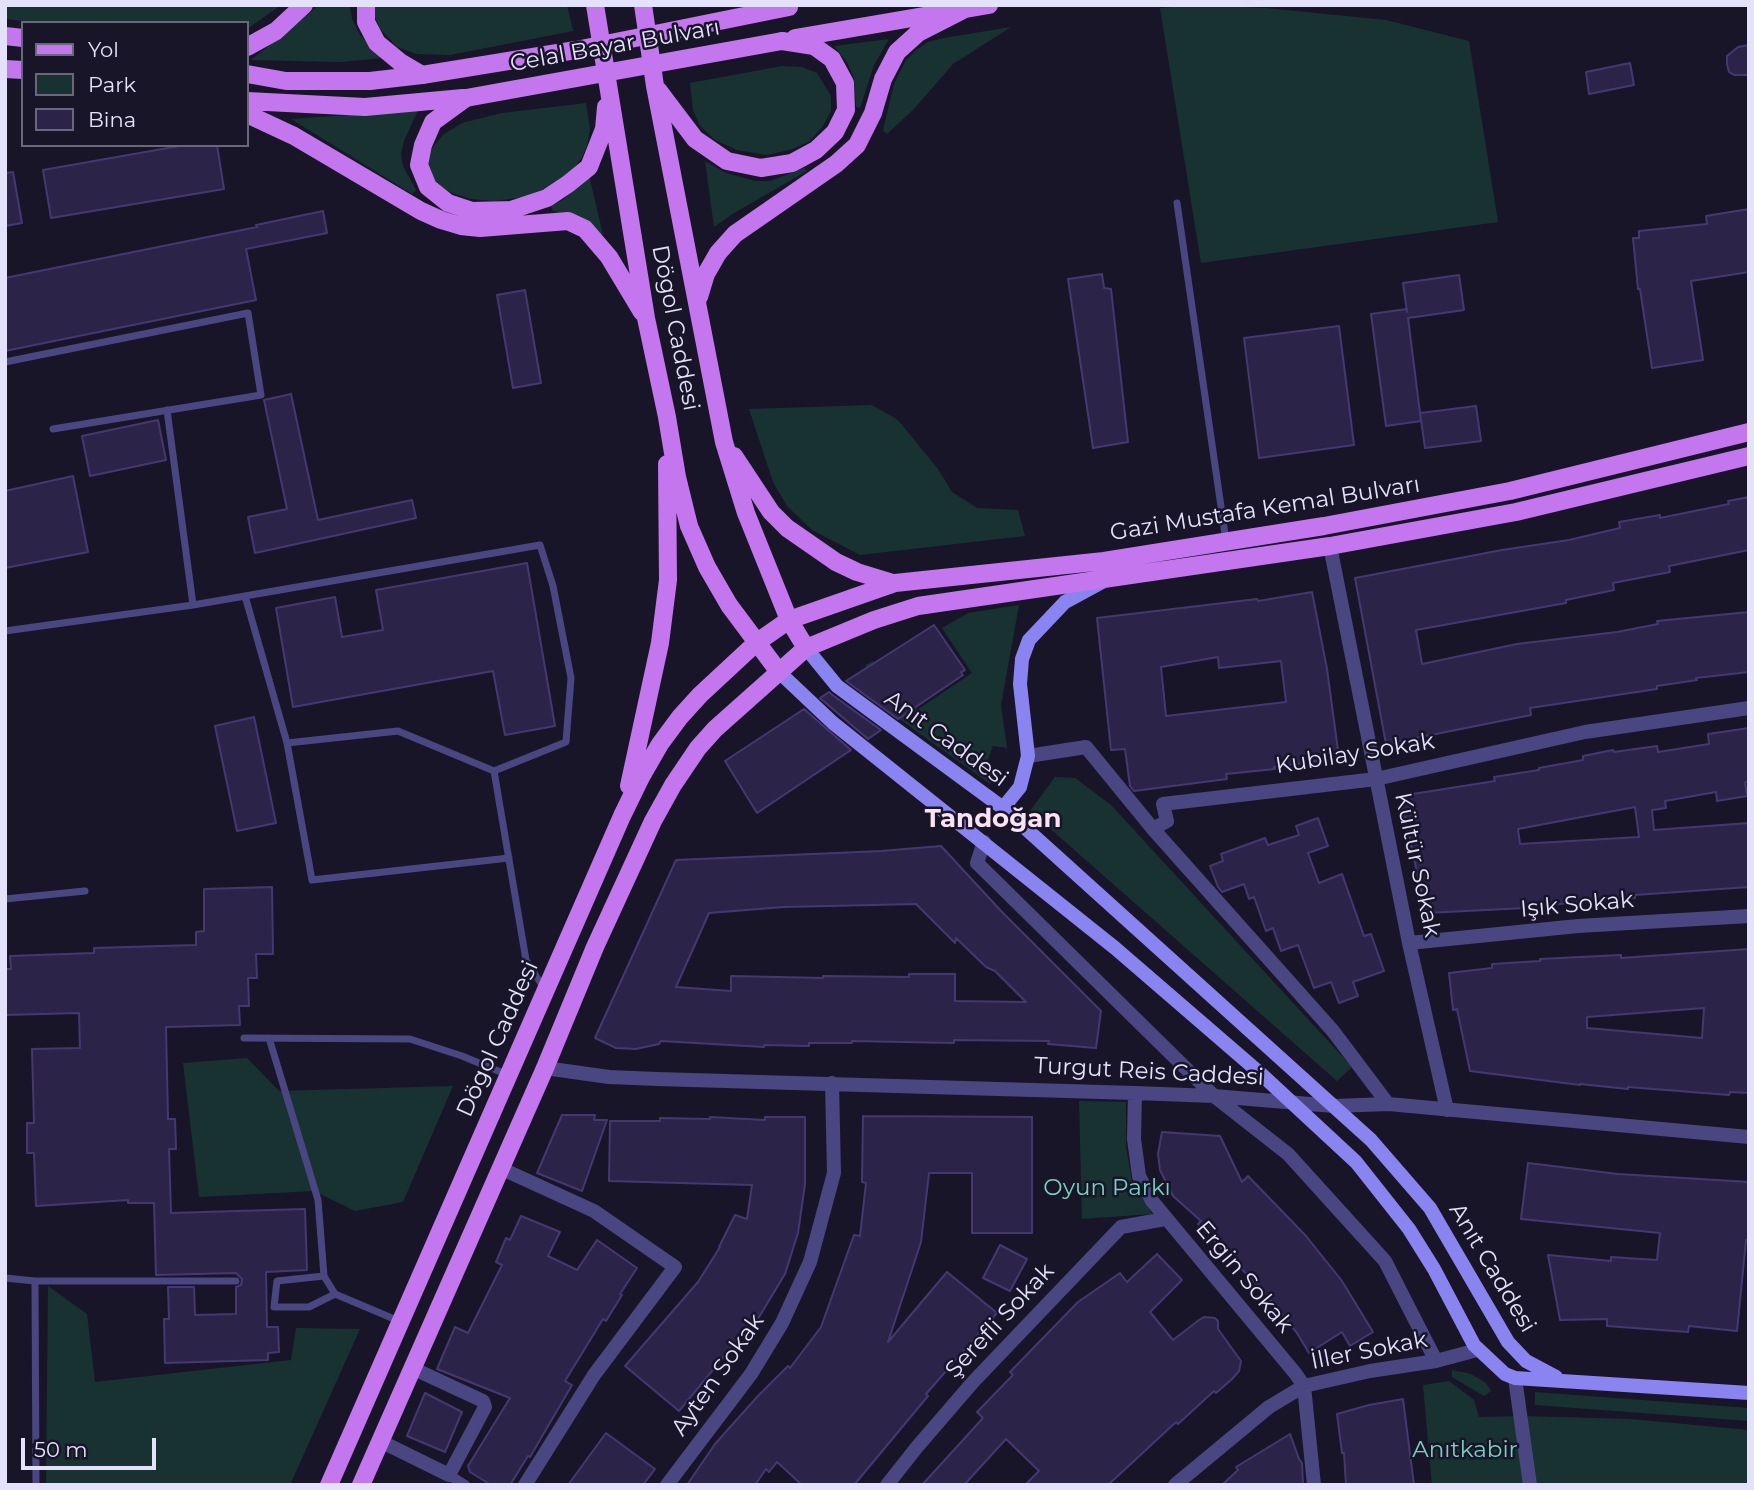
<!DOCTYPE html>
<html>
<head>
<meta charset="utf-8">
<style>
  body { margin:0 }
  #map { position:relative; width:1754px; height:1490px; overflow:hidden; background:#191529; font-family:Montserrat,sans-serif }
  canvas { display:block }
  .frame { position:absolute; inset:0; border:7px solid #e4e1fb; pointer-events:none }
  .legend { position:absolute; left:21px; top:21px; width:228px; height:126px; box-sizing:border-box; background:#191529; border:2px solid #6a677d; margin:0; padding:9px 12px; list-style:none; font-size:21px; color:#e4e1fb }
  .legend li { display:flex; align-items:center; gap:14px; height:35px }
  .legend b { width:35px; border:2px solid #6a677d }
  .scale { position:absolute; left:21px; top:1438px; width:135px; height:32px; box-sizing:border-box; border:4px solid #e4e1fb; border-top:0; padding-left:9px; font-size:21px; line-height:24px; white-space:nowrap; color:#e4e1fb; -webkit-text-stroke:5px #191529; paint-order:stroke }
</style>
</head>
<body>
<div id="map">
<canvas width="1754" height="1490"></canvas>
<div class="frame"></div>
<ul class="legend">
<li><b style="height:9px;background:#c376ed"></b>Yol</li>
<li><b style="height:19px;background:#183232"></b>Park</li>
<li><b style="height:19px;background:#2b2348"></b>Bina</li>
</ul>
<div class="scale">50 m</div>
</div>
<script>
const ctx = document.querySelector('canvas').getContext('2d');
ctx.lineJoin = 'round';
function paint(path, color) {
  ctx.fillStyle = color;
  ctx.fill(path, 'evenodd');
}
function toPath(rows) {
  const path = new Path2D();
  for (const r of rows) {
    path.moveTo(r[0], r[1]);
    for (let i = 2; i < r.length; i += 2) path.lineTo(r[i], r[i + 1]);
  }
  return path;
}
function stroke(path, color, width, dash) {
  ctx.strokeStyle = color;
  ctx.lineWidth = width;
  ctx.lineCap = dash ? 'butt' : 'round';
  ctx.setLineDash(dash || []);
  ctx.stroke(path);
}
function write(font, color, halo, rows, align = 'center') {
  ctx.font = font + ' Montserrat,sans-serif';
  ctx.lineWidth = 5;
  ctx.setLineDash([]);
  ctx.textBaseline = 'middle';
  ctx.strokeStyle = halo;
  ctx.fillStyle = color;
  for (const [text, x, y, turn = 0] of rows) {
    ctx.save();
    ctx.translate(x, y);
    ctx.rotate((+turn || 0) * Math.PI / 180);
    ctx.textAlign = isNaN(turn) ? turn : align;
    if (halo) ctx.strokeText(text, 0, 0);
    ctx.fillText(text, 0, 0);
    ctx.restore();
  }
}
paint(toPath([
  [5,5,281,5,247,29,247,23,42,23,5,19],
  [319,5,350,5,352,19,360,35,383,58,341,62,251,60],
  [375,5,567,5,573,31,450,55,417,54,397,47,381,30,374,16],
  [1202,5,1266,8,1386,20,1469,41,1498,222,1201,263,1160,8],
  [1011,27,953,64,914,109,887,134,883,130,894,84,906,60,916,50,928,42,944,38],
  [889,39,874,65,860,108,856,107,854,78,847,62,834,46],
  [782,66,802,67,817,73,831,96,831,111,823,126,810,141,793,149,767,155,737,150,715,140,700,126,693,110,690,83],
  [586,103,590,129,587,146,581,159,570,173,553,185,524,197,494,201,471,199,450,192,436,183,429,172,428,159,433,147,444,134,462,123,502,113],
  [418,110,404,141,401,154,403,166,416,190,412,194,291,119],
  [705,161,726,173,755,181,770,181,804,168,807,171,734,213,714,227],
  [589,175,603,235,572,214,553,211,551,206,564,199],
  [872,405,898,420,938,469,952,492,977,508,1018,510,1025,536,860,555,812,530,787,506,773,482,749,409],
  [1019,605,1001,705,1007,748,993,746,985,768,998,774,990,784,873,700,862,685,866,665,873,661,910,705,917,710,972,673,942,628,968,613],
  [1055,777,1075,778,1111,805,1352,1067,1337,1081,1030,811],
  [247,1058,279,1091,453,1086,403,1202,355,1211,314,1191,199,1197,183,1063],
  [1079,1101,1126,1102,1126,1147,1132,1181,1152,1214,1082,1219],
  [48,1286,87,1314,95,1382,291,1360,296,1328,360,1329,290,1485,46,1485],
  [1452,1370,1471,1374,1486,1383,1491,1391,1484,1396,1452,1377],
  [1449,1381,1474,1400,1479,1417,1524,1416,1630,1419,1749,1430,1749,1485,1432,1485,1423,1385],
  [1535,1392,1749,1408,1749,1421,1535,1405]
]), '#183232');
const building = toPath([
  [1749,45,1749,75,1734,75,1729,72,1727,64,1727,56,1738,47,1749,45],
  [1630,63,1634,85,1589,94,1586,72,1630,63],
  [185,145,217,145,224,189,51,218,43,170,185,145],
  [13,172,22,223,5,226,5,173,13,172],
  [1749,209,1749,272,1691,281,1703,360,1652,368,1640,289,1638,289,1633,238,1639,238,1639,231,1707,224,1706,216,1749,209],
  [323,211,327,233,246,249,256,300,5,351,5,278,257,227,256,225,323,211],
  [1102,274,1104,288,1111,289,1128,442,1093,448,1068,279,1102,274],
  [1459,275,1464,310,1408,318,1420,413,1476,406,1481,441,1425,448,1420,413,1421,421,1386,426,1371,314,1407,309,1407,312,1403,283,1459,275],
  [525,290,541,383,513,388,497,295,525,290],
  [1339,326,1354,445,1259,458,1244,338,1339,326],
  [291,394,318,520,412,500,416,518,255,553,248,517,287,509,264,400,291,394],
  [158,420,166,460,90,476,82,436,158,420],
  [73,476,88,552,5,568,5,491,73,476],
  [1749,497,1749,550,1669,566,1670,572,1613,583,1614,590,1566,600,1566,603,1416,630,1422,664,1517,644,1617,632,1658,624,1657,621,1749,612,1749,672,1696,678,1697,680,1657,686,1657,689,1530,708,1531,715,1386,744,1355,578,1502,550,1569,540,1620,528,1619,522,1660,515,1660,518,1729,504,1728,501,1749,497],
  [527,563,555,726,505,735,493,671,293,707,276,608,335,597,342,637,383,630,376,590,527,563],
  [1312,592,1327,669,1339,758,1274,767,1275,769,1226,774,1227,779,1134,791,1130,786,1125,749,1111,750,1097,618,1257,599,1258,601,1312,592],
  [1218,657,1219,668,1281,661,1286,702,1166,716,1161,667,1218,657],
  [934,625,965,670,961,672,963,675,898,719,846,681,934,625],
  [829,692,831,694,881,730,868,739,820,698,829,692],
  [804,709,851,750,757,813,725,761,804,709],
  [254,717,276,823,237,831,215,726,254,717],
  [1749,728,1749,782,1745,782,1747,796,1717,801,1716,792,1665,801,1666,808,1652,810,1654,830,1749,823,1749,887,1635,895,1635,898,1546,905,1546,907,1426,913,1400,796,1495,781,1494,777,1539,770,1539,768,1583,760,1583,756,1613,750,1614,752,1657,746,1658,752,1709,744,1708,734,1749,728],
  [1635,807,1639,837,1520,844,1518,829,1635,807],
  [1318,818,1328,846,1308,853,1319,883,1342,874,1364,936,1371,934,1384,971,1353,982,1358,996,1339,1003,1331,982,1314,988,1298,945,1281,951,1273,928,1266,931,1254,897,1249,899,1244,884,1222,892,1218,887,1210,866,1223,861,1221,854,1265,838,1268,845,1299,835,1296,826,1318,818],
  [941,846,1002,912,1101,1011,1096,1048,1048,1044,1049,1041,954,1040,954,1043,852,1041,852,1043,809,1043,809,1046,764,1045,764,1047,661,1041,659,1044,636,1049,616,1048,595,1038,676,860,881,851,941,846],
  [916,904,955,943,956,938,986,967,995,971,1026,1002,955,1001,955,974,909,974,909,977,823,976,823,978,731,976,731,991,676,987,709,913,784,907,916,904],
  [272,887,273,954,256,954,257,978,248,978,249,1006,239,1006,240,1025,166,1027,168,1119,175,1119,176,1149,169,1149,171,1213,305,1209,307,1270,266,1272,267,1327,278,1327,279,1352,268,1353,268,1360,165,1363,164,1319,169,1319,168,1287,194,1287,195,1315,236,1314,236,1287,241,1285,242,1279,236,1273,156,1275,154,1203,128,1203,128,1200,36,1206,34,1153,27,1153,27,1123,34,1123,32,1049,80,1048,79,1013,5,1015,5,969,11,969,10,956,94,953,94,948,196,945,196,932,204,931,204,889,272,887],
  [1749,949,1749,1093,1730,1092,1729,1095,1628,1087,1628,1089,1580,1084,1580,1085,1470,1071,1457,1009,1453,1010,1449,973,1492,968,1492,964,1540,961,1540,959,1621,955,1621,958,1749,949],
  [1704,1008,1702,1038,1587,1028,1587,1017,1704,1008],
  [562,1115,595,1115,594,1120,607,1120,582,1191,537,1173,562,1115],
  [863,1116,1032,1117,1032,1233,972,1233,972,1173,929,1173,921,1242,888,1342,947,1272,997,1313,926,1394,928,1396,854,1485,802,1485,777,1462,769,1472,766,1469,755,1485,687,1485,715,1444,757,1397,788,1366,790,1368,821,1327,854,1235,860,1236,866,1183,862,1182,863,1116],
  [710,1117,765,1120,765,1117,805,1117,805,1184,798,1233,785,1274,753,1327,750,1325,679,1411,625,1366,698,1282,720,1247,719,1247,735,1215,747,1219,752,1185,609,1181,610,1121,660,1121,660,1118,710,1119,710,1117],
  [1162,1132,1220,1136,1242,1182,1248,1176,1306,1236,1342,1281,1373,1332,1350,1346,1342,1332,1309,1353,1297,1333,1261,1289,1198,1224,1201,1221,1173,1196,1160,1170,1158,1154,1162,1132],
  [1528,1163,1618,1174,1749,1182,1749,1240,1746,1240,1737,1331,1689,1326,1688,1332,1607,1326,1607,1319,1560,1320,1548,1255,1611,1261,1611,1257,1657,1260,1660,1233,1521,1219,1528,1163],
  [521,1216,560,1232,548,1256,577,1270,597,1240,637,1268,620,1294,622,1295,606,1321,603,1319,565,1381,572,1385,530,1457,528,1456,510,1485,491,1485,470,1472,468,1466,510,1398,437,1369,455,1327,468,1333,502,1265,496,1262,506,1238,510,1240,521,1216],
  [1000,1245,1027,1259,1010,1291,983,1278,1000,1245],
  [1157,1254,1182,1280,1150,1312,1173,1340,1199,1320,1204,1317,1215,1318,1218,1321,1218,1329,1241,1361,1239,1371,1232,1379,1216,1393,1214,1391,1178,1424,1176,1422,1108,1485,1025,1485,1039,1471,1006,1439,964,1485,922,1485,983,1418,977,1412,1013,1375,1010,1372,1078,1302,1120,1273,1127,1282,1157,1254],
  [425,1393,462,1412,445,1452,407,1436,425,1393],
  [1403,1399,1414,1485,1346,1485,1344,1453,1342,1453,1337,1414,1369,1405,1403,1399],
  [606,1433,655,1469,643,1485,568,1485,606,1433],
  [1290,1434,1299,1459,1302,1463,1303,1485,1222,1485,1238,1470,1236,1467,1290,1434]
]);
paint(building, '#2b2348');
stroke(building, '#453871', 2);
stroke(toPath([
  [1177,203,1226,541],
  [5,362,248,313,261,395,53,429],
  [167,410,193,605],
  [245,596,287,743,312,880,509,858],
  [5,631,193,605,540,545,553,586,571,678,566,742,494,771,398,731,287,743],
  [494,771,526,960,545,990],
  [5,899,85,891],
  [244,1038,410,1039,462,1056,508,1075],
  [269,1038,318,1200,324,1276,335,1294,399,1321],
  [324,1276,277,1281,274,1307,309,1307,335,1294],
  [5,1278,35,1281,36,1485],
  [35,1281,236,1281]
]), '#494682', 7);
stroke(toPath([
  [449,1475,465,1485]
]), '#494682', 10);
stroke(toPath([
  [1330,546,1409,943,1447,1110],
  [1028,756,1086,747,1153,829,1167,821,1163,804,1376,779,1585,732,1749,708],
  [1153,829,1333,1031,1388,1104],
  [984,842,977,863,1214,1096,1288,1154,1385,1261,1436,1361],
  [1409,943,1578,926,1749,916],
  [545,1068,609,1077,657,1079,1135,1093,1214,1096,1334,1106,1388,1104,1749,1137],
  [1135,1093,1134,1139,1139,1176,1152,1201,1295,1373,1304,1386,1314,1485],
  [500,1168,594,1211,675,1267,594,1375,525,1485],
  [1515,1378,1530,1485],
  [380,1441,449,1475,485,1407,483,1401,412,1368],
  [667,1485,751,1374,782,1323,810,1262,834,1173,832,1083],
  [887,1485,917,1447,973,1382,1121,1227,1165,1219],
  [1175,1485,1269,1407,1304,1386,1370,1371,1436,1361,1477,1350]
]), '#494682', 14);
stroke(toPath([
  [806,648,837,686,1003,808,1371,1140,1430,1208,1508,1342,1526,1361,1556,1377],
  [779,672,833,723,1115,948,1261,1074,1356,1162,1409,1229,1434,1269,1474,1345,1505,1374,1515,1378,1749,1393],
  [1003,808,1020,787,1028,756,1020,684,1022,659,1029,640,1065,602,1102,582]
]), '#8984ef', 14);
stroke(toPath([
  [366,5,366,22,377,43,400,62,422,75],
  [595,5,646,318,667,417,677,477,689,526,707,567,729,605,779,672],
  [643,5,655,86,724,442,746,513,789,620,806,648],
  [5,36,23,38],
  [795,38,989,5],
  [247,47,276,31,304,5],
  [5,69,23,70],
  [247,74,286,81,370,81,422,75],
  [658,90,695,139,727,161,761,168,792,163,816,150,835,132,846,110,845,83,832,59,814,46,782,41],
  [466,98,433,122,423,145,419,165,428,187,448,203,472,211,511,210,547,198,568,184,589,167,604,129,606,107],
  [247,101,365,107,463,98],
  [247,114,294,136,421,211,441,220,461,226,480,228,568,221,585,229,609,257,642,312],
  [699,297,706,274,718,253,735,234,836,164,857,145,873,113,883,79,897,52,918,33,967,8],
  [734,456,771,512,787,528,836,562,857,572,893,583],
  [629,786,660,643,668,580,667,464],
  [329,1485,622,816,641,777,660,744,680,717,700,695,756,643,789,620,895,583,1104,561,1324,526,1510,491,1749,432],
  [361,1485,545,1068,595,947,653,821,673,785,698,748,715,729,806,648,874,620,918,606,1330,546,1516,512,1749,456]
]), '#c376ed', 18);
stroke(toPath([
  [422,75,576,50,789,7],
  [466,98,782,41]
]), '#c376ed', 18);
write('23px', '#e4e1fb', '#191529', [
  ["Celal Bayar Bulvarı",615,46,-10],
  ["Dögol Caddesi",675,328,79],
  ["Gazi Mustafa Kemal Bulvarı",1265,509,-9],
  ["Anıt Caddesi",946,739,36],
  ["Kubilay Sokak",1355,754,-9],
  ["Kültür Sokak",1417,865,78],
  ["Işık Sokak",1577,905,-5],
  ["Dögol Caddesi",498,1039,-66],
  ["Turgut Reis Caddesi",1149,1072,3],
  ["Anıt Caddesi",1492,1268,59],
  ["Ergin Sokak",1244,1277,50],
  ["Şerefli Sokak",1000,1321,-47],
  ["İller Sokak",1369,1351,-11],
  ["Ayten Sokak",718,1375,-55]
]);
write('23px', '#74d3be', '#191529', [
  ["Oyun Parkı",1107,1188],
  ["Anıtkabir",1465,1450]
]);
write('bold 26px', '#fbe2f2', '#191529', [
  ["Tandoğan",993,819]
]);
</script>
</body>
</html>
